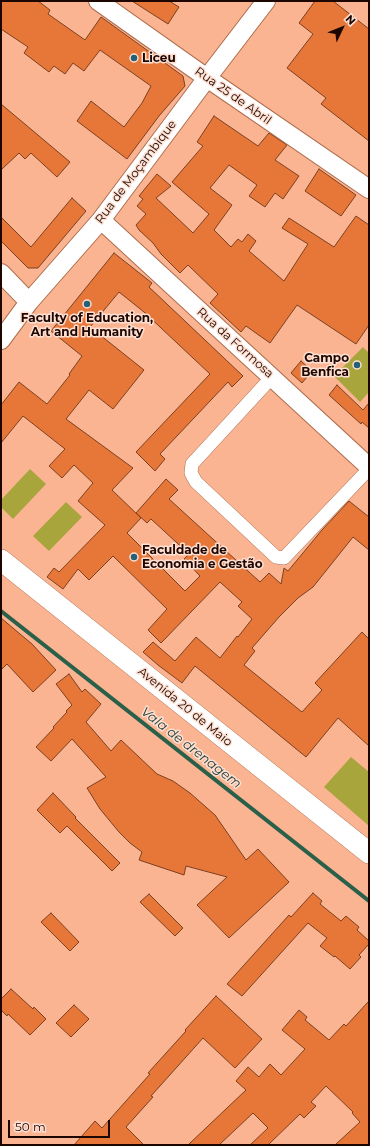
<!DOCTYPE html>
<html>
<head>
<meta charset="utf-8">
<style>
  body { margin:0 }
  #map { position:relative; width:370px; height:1146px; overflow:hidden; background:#fab492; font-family:Montserrat,sans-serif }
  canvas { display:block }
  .frame { position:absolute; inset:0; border:2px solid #1d0600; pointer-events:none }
  .north { position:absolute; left:322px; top:8px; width:40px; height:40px; -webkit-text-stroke:3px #fee0d2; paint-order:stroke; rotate:47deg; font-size:11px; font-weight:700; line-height:16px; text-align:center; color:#1d0600 }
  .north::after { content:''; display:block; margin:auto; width:14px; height:18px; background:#1d0600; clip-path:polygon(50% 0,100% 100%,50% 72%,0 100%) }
  .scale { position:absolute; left:8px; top:1120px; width:102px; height:18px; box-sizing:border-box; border:2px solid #1d0600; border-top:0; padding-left:5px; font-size:12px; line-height:14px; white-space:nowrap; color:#1d0600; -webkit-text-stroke:3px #fee0d2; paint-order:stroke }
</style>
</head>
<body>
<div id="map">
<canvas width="370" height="1146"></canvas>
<div class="frame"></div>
<div class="north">N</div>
<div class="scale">50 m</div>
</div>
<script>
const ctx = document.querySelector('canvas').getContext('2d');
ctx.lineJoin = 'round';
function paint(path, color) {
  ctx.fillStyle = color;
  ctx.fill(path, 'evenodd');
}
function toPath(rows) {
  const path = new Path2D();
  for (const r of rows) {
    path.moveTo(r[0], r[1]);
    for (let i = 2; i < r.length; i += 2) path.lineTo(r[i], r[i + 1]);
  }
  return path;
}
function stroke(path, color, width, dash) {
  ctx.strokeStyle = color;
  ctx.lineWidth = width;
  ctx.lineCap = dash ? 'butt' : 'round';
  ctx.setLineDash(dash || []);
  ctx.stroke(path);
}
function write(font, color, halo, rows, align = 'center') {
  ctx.font = font + ' Montserrat,sans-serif';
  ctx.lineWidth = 3;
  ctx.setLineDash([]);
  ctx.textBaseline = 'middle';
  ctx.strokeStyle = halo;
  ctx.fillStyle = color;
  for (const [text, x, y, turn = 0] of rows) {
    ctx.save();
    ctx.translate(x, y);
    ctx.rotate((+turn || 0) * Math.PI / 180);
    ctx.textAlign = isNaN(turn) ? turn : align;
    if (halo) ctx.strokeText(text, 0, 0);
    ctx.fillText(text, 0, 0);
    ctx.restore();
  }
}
paint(toPath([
  [363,347,369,353,369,392,360,402,334,376],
  [30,469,46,484,13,519,1,507,1,500],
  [66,502,82,517,49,551,33,536],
  [351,757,369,772,369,826,324,787]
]), '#a8a53d');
stroke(toPath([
  [1,611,369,901]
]), '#2a5f49', 4);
const building = toPath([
  [1,1,38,1,50,10,48,14,85,40,101,17,183,76,185,86,159,116,127,159,77,121,91,101,124,127,142,103,151,86,100,50,84,71,73,63,65,74,54,66,49,72,24,53,28,47,1,29,1,1],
  [132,1,169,1,179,7,168,24,132,1],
  [315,1,333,1,369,29,369,141,321,104,326,98,287,68,313,34,299,23,315,1],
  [1,104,70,162,57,177,31,153,25,159,19,153,1,170,1,104],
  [214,116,258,146,269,133,287,145,275,160,299,176,283,199,275,193,265,207,249,196,257,185,229,165,210,188,232,205,214,230,231,247,238,239,242,242,248,234,256,241,249,251,284,281,308,244,282,228,289,218,334,247,356,216,369,225,369,325,356,344,297,305,270,343,246,326,241,332,210,303,218,294,188,265,180,273,161,254,153,243,139,230,136,225,146,214,137,206,143,199,139,196,157,174,171,186,156,198,193,233,209,214,172,182,203,146,197,142,214,116],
  [319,169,356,195,341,216,305,191,319,169],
  [72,198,86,211,38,268,28,268,1,241,1,217,31,247,72,198],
  [114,253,152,283,149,287,243,376,232,387,228,382,160,454,165,459,155,471,136,452,210,374,144,312,119,292,90,327,144,370,113,409,89,390,66,419,133,468,112,490,141,518,127,533,185,591,200,576,184,559,189,554,151,519,147,523,136,513,166,479,178,490,169,499,260,582,269,573,281,584,284,568,288,571,322,530,349,501,369,517,369,550,353,537,313,587,298,598,279,617,252,648,255,651,244,665,302,712,322,690,315,683,362,632,369,639,369,746,338,718,306,757,195,666,182,683,158,665,143,652,153,642,175,661,196,637,220,658,237,636,238,637,252,619,238,606,242,602,220,582,161,643,148,630,167,609,113,556,89,580,78,569,63,589,47,577,54,568,59,572,105,525,78,501,93,483,74,465,62,478,49,466,65,449,23,416,1,443,1,405,19,382,47,404,70,375,69,374,82,356,51,331,114,253],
  [301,361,312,371,302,383,291,373,301,361],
  [337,385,363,410,369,403,369,428,362,422,361,424,329,395,337,385],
  [1,618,32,644,56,670,33,692,7,664,1,670,1,618],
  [69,674,82,692,85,689,101,704,86,722,111,751,121,740,157,774,173,781,190,793,215,815,246,860,258,849,289,882,229,938,197,905,227,877,186,866,184,875,139,860,142,852,130,843,119,832,100,809,87,788,106,777,72,739,51,761,36,747,54,728,53,727,67,712,66,711,72,705,56,684,69,674],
  [53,793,76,817,75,818,120,863,112,871,67,826,60,833,37,810,53,793],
  [313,893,322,901,320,904,341,921,346,916,359,927,357,930,369,941,369,944,359,955,361,957,350,969,335,956,334,957,320,946,327,938,308,923,242,996,227,984,289,915,291,917,313,893],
  [149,894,183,928,175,936,140,902,149,894],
  [51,913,79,942,70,951,41,922,51,913],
  [11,989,33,1009,34,1007,46,1019,30,1035,8,1014,7,1016,1,1010,1,999,11,989],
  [216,996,262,1039,235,1068,203,1038,151,1096,153,1097,126,1127,144,1145,74,1145,95,1121,102,1128,150,1074,148,1073,186,1031,185,1030,216,996],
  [369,1001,369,1145,335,1145,360,1122,352,1113,353,1112,326,1086,311,1102,316,1106,304,1118,300,1114,268,1145,250,1145,268,1128,253,1113,219,1145,188,1145,246,1090,236,1081,248,1067,259,1077,270,1064,281,1075,305,1049,282,1030,299,1010,307,1017,305,1020,329,1040,344,1024,346,1026,369,1001],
  [74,1005,89,1019,71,1037,56,1023,74,1005]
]);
paint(building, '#e67739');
stroke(building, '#7c4020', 1);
const street = toPath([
  [272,377,192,464,191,473,196,482,276,557,284,558,369,469]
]);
const secondary = toPath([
  [98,1,207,78,369,189],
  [101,220,369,467],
  [1,273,29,302],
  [1,340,29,302,101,220,207,78,266,1]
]);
const primary = toPath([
  [1,560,369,853]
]);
stroke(street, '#ae6e4e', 14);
stroke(secondary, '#ae6e4e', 20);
stroke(primary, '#ae6e4e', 22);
stroke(street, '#fff', 13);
stroke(secondary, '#fff', 18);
stroke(primary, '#fff', 21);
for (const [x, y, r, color] of [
  [134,58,4,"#246178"],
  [87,304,4,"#246178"],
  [357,365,4,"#246178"],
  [134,557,4,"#246178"]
]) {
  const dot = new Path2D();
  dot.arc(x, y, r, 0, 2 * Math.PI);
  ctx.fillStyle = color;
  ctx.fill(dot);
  stroke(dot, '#fee0d2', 1.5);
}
write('bold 12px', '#1d0600', '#fee0d2', [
  ["Liceu",142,58],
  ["Faculty of Education,",87,318,"center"],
  ["Art and Humanity",87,332,"center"],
  ["Campo",349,358,"right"],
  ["Benfica",349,372,"right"],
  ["Faculdade de",142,550],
  ["Economia e Gestão",142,564]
], 'left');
write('12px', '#1d0600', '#fee0d2', [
  ["Rua 25 de Abril",233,96,35],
  ["Rua de Moçambique",136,172,-53],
  ["Rua da Formosa",235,343,42],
  ["Avenida 20 de Maio",185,707,39]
]);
write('italic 13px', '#264036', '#fee0d2', [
  ["Vala de drenagem",191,748,38]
]);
</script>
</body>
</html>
